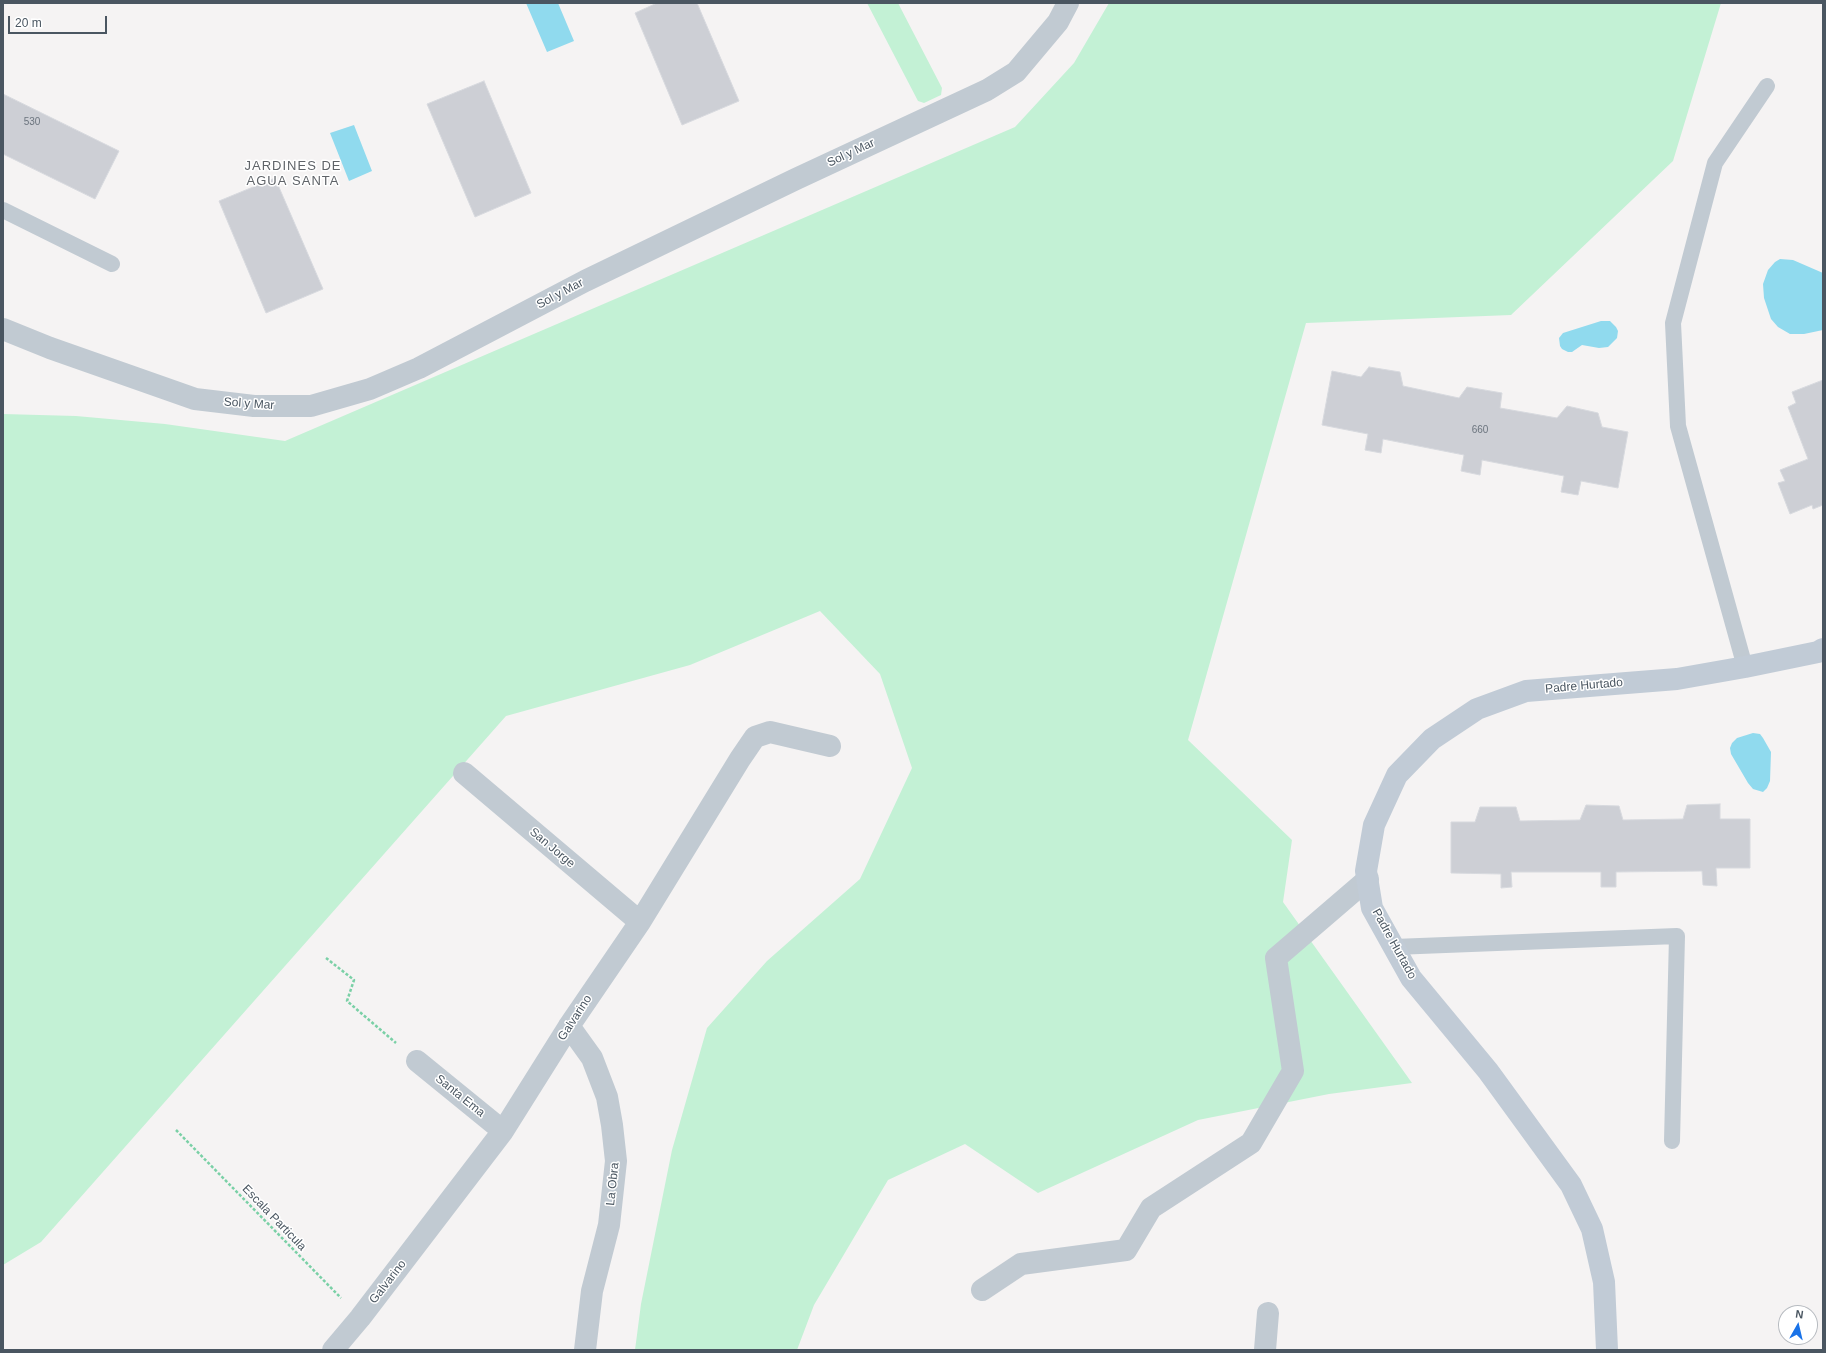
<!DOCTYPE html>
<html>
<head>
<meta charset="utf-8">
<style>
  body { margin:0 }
  #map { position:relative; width:1826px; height:1353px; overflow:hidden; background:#f5f3f3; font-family:Helvetica,sans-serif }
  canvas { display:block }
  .frame { position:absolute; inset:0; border:4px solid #4a5661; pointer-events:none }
  .north { position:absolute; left:1778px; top:1305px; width:40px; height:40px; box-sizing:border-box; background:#fff; border:1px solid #b7bbc0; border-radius:50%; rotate:8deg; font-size:11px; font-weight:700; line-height:16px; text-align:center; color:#4a5661 }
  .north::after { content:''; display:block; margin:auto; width:14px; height:18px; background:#1a73e8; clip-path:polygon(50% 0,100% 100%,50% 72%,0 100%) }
  .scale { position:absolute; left:8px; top:16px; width:99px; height:18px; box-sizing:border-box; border:2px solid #4a5661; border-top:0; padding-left:5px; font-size:12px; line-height:14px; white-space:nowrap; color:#4a5661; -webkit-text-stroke:3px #fff; paint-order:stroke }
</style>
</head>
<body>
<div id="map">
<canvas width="1826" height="1353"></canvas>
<div class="frame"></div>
<div class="north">N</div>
<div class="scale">20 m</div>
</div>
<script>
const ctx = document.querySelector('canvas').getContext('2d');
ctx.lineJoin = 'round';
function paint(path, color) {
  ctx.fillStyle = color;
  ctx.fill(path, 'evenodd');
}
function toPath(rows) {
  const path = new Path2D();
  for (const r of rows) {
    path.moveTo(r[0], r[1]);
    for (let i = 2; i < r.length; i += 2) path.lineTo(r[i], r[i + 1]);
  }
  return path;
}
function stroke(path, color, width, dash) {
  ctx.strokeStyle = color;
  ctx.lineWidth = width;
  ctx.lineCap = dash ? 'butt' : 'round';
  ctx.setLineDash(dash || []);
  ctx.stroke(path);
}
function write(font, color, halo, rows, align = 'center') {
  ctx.font = font + ' Helvetica,sans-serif';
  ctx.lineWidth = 3;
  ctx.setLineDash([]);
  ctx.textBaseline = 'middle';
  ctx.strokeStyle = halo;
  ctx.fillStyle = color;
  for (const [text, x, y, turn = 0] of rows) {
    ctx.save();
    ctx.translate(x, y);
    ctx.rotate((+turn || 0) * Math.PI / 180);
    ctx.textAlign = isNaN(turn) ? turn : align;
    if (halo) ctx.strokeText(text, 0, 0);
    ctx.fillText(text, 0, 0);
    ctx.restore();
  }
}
paint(toPath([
  [867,3,898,3,942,88,941,95,924,103,918,101],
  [1109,3,1721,3,1673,161,1511,315,1306,323,1188,740,1292,840,1283,902,1412,1083,1329,1094,1198,1120,1038,1193,965,1144,888,1180,814,1305,797,1350,635,1350,641,1304,672,1150,707,1028,767,961,860,879,912,768,880,674,820,611,690,665,506,716,41,1242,3,1265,3,414,76,416,165,424,285,441,1015,127,1074,63]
]), '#c3f1d5');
paint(toPath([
  [526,3,558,3,574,41,547,52],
  [354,125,372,171,349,181,330,133],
  [1780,259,1793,260,1823,273,1823,330,1804,334,1790,334,1778,327,1771,319,1764,298,1763,284,1768,270,1775,262],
  [1601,321,1610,321,1616,327,1618,331,1617,338,1608,347,1599,348,1582,345,1572,352,1568,352,1562,349,1560,346,1559,338,1563,333],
  [1753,733,1760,734,1763,738,1771,752,1770,781,1767,788,1763,792,1753,789,1748,783,1731,754,1730,748,1732,743,1737,738]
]), '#90daee');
const building = toPath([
  [657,3,697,3,739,101,682,125,635,13,657,3],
  [484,81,531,193,475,217,427,104,484,81],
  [3,94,119,151,95,199,3,154,3,94],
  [275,178,323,289,266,313,219,201,275,178],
  [1369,367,1400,372,1403,386,1459,398,1467,387,1502,393,1500,408,1557,418,1567,406,1598,413,1602,427,1628,432,1618,488,1581,481,1578,495,1561,492,1564,476,1482,460,1480,475,1461,471,1464,455,1383,439,1381,453,1365,450,1368,434,1322,425,1332,371,1361,377,1369,367],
  [1823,380,1823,505,1813,509,1812,505,1790,514,1778,483,1785,481,1780,470,1808,459,1788,407,1796,403,1792,392,1823,380],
  [1720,804,1720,819,1750,819,1750,868,1716,868,1717,886,1703,885,1702,871,1616,872,1616,887,1601,887,1601,872,1511,872,1512,887,1501,888,1501,874,1451,873,1451,822,1475,822,1480,807,1516,807,1520,821,1580,820,1586,805,1619,806,1623,820,1683,819,1687,805,1720,804]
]);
paint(building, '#cdcfd5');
stroke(building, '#d7d9de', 1);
stroke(toPath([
  [326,958,354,980,347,1001,396,1043],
  [176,1130,341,1298]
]), '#7ad0a6', 2.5, [3, 2]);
stroke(toPath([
  [3,210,112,264],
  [1745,667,1678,426,1673,323,1715,163,1767,86],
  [1394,947,1677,936,1672,1141]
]), '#c1cad2', 16);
stroke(toPath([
  [3,329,50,348,195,399,254,406,311,406,370,389,419,368,585,281,796,179,987,90,1016,72,1058,22,1068,3],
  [464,773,640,922],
  [569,1026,592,1058,607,1097,612,1125,616,1161,609,1225,592,1291,585,1350],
  [417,1061,503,1131],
  [982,1290,1021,1264,1126,1250,1151,1208,1251,1143,1293,1071,1276,958,1368,879],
  [333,1350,360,1318,503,1131,569,1026,640,922,740,759,755,737,770,732,830,746],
  [1265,1350,1268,1313]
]), '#c1cad2', 22);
stroke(toPath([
  [1607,1350,1604,1282,1592,1229,1571,1185,1488,1071,1411,978,1372,908,1366,871,1374,825,1397,775,1432,739,1477,709,1526,691,1677,679,1745,667,1818,652,1823,649]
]), '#c1cbd6', 22);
write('10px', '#6b747e', null, [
  ["530",32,122],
  ["660",1480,430]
]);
write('12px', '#4a5661', '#fff', [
  ["Sol y Mar",851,153,-25],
  ["Sol y Mar",560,294,-28],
  ["Sol y Mar",249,404,4],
  ["Padre Hurtado",1584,686,-5],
  ["San Jorge",552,848,40],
  ["Padre Hurtado",1394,944,61],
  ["Galvarino",575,1018,-57],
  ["Santa Ema",460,1096,39],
  ["La Obra",613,1184,-84],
  ["Escala Particula",274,1218,46],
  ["Galvarino",388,1282,-52]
]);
ctx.letterSpacing = '1px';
write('13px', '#5f6368', '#fff', [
  ["JARDINES DE",293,166],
  ["AGUA SANTA",293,181]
]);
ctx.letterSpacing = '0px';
</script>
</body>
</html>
